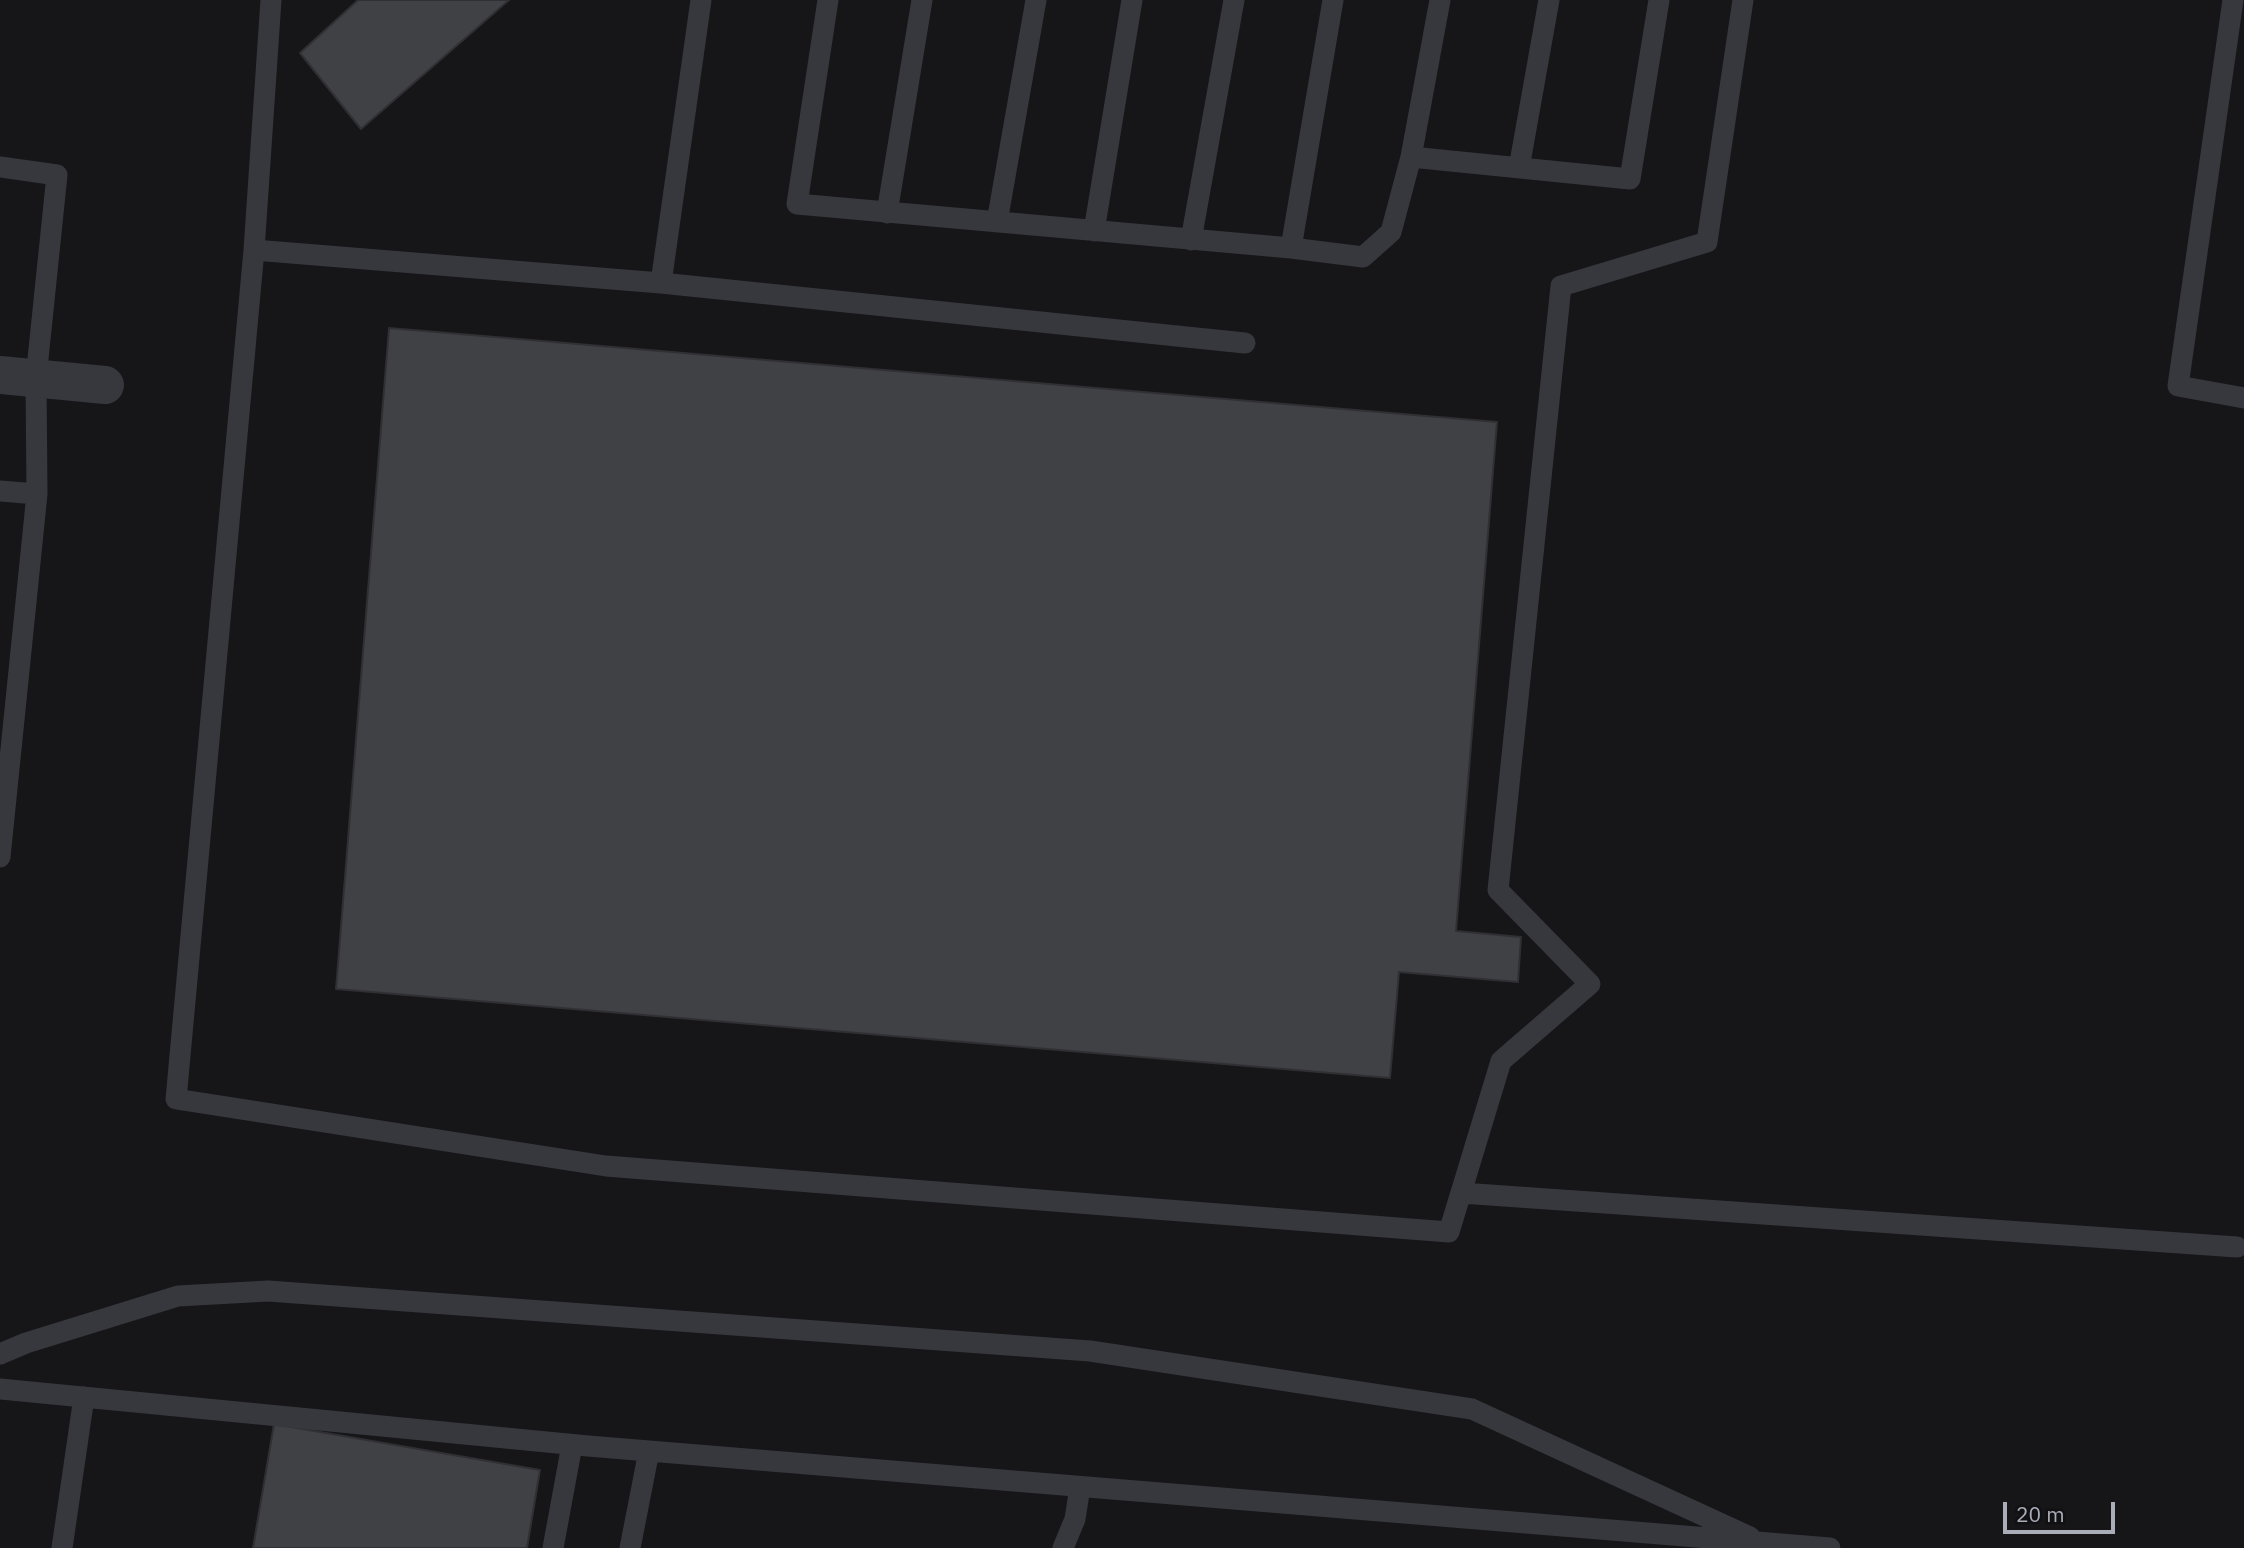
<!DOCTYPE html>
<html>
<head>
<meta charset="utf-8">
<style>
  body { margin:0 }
  #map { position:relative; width:2244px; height:1548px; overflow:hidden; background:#161618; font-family:"IBM Plex Sans",sans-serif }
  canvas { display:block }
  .scale { position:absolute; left:2003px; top:1502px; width:112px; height:32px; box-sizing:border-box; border:4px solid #a8adb8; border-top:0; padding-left:9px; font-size:21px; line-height:24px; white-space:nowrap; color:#a8adb8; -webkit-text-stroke:5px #111113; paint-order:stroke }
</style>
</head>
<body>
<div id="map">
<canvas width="2244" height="1548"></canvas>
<div class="scale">20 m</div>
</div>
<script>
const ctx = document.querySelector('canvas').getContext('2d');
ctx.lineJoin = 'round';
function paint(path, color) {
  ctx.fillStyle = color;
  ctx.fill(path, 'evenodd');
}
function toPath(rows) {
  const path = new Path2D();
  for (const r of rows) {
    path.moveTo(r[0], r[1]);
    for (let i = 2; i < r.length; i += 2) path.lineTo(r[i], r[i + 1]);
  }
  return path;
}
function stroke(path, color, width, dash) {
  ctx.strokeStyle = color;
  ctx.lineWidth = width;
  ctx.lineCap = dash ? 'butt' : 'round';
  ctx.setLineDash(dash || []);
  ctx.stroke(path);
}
const building = toPath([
  [358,0,509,0,361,129,300,53,358,0],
  [389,328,1497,422,1456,931,1521,937,1518,982,1399,972,1390,1078,336,989,389,328],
  [274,1424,540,1470,527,1548,253,1548,274,1424]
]);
paint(building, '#404145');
stroke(building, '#303034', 2);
stroke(toPath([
  [828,0,797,204,1291,248,1363,257,1391,232,1411,157,1440,0],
  [2233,0,2178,386,2244,398],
  [1411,157,1630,179,1659,0],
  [0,167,57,175,36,378,37,494,0,857],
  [1519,168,1549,0],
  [887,213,922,0],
  [997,222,1036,0],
  [1094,231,1132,0],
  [1191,240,1234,0],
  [1291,248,1333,0],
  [254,250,271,0],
  [661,283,701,0],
  [1245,343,661,283,254,250,176,1099,606,1166,1449,1232,1501,1061,1590,984,1498,890,1561,286,1707,242,1743,0],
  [0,491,37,494],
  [1461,1193,2237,1247],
  [0,1354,26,1343,178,1296,268,1291,1090,1351,1472,1409,1750,1537],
  [0,1389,588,1446,1830,1548],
  [62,1548,84,1397],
  [553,1548,572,1445],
  [630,1548,649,1451],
  [1063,1548,1075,1519,1080,1487]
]), '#37383d', 21);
stroke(toPath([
  [0,375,105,385]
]), '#37383d', 38);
</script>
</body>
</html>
